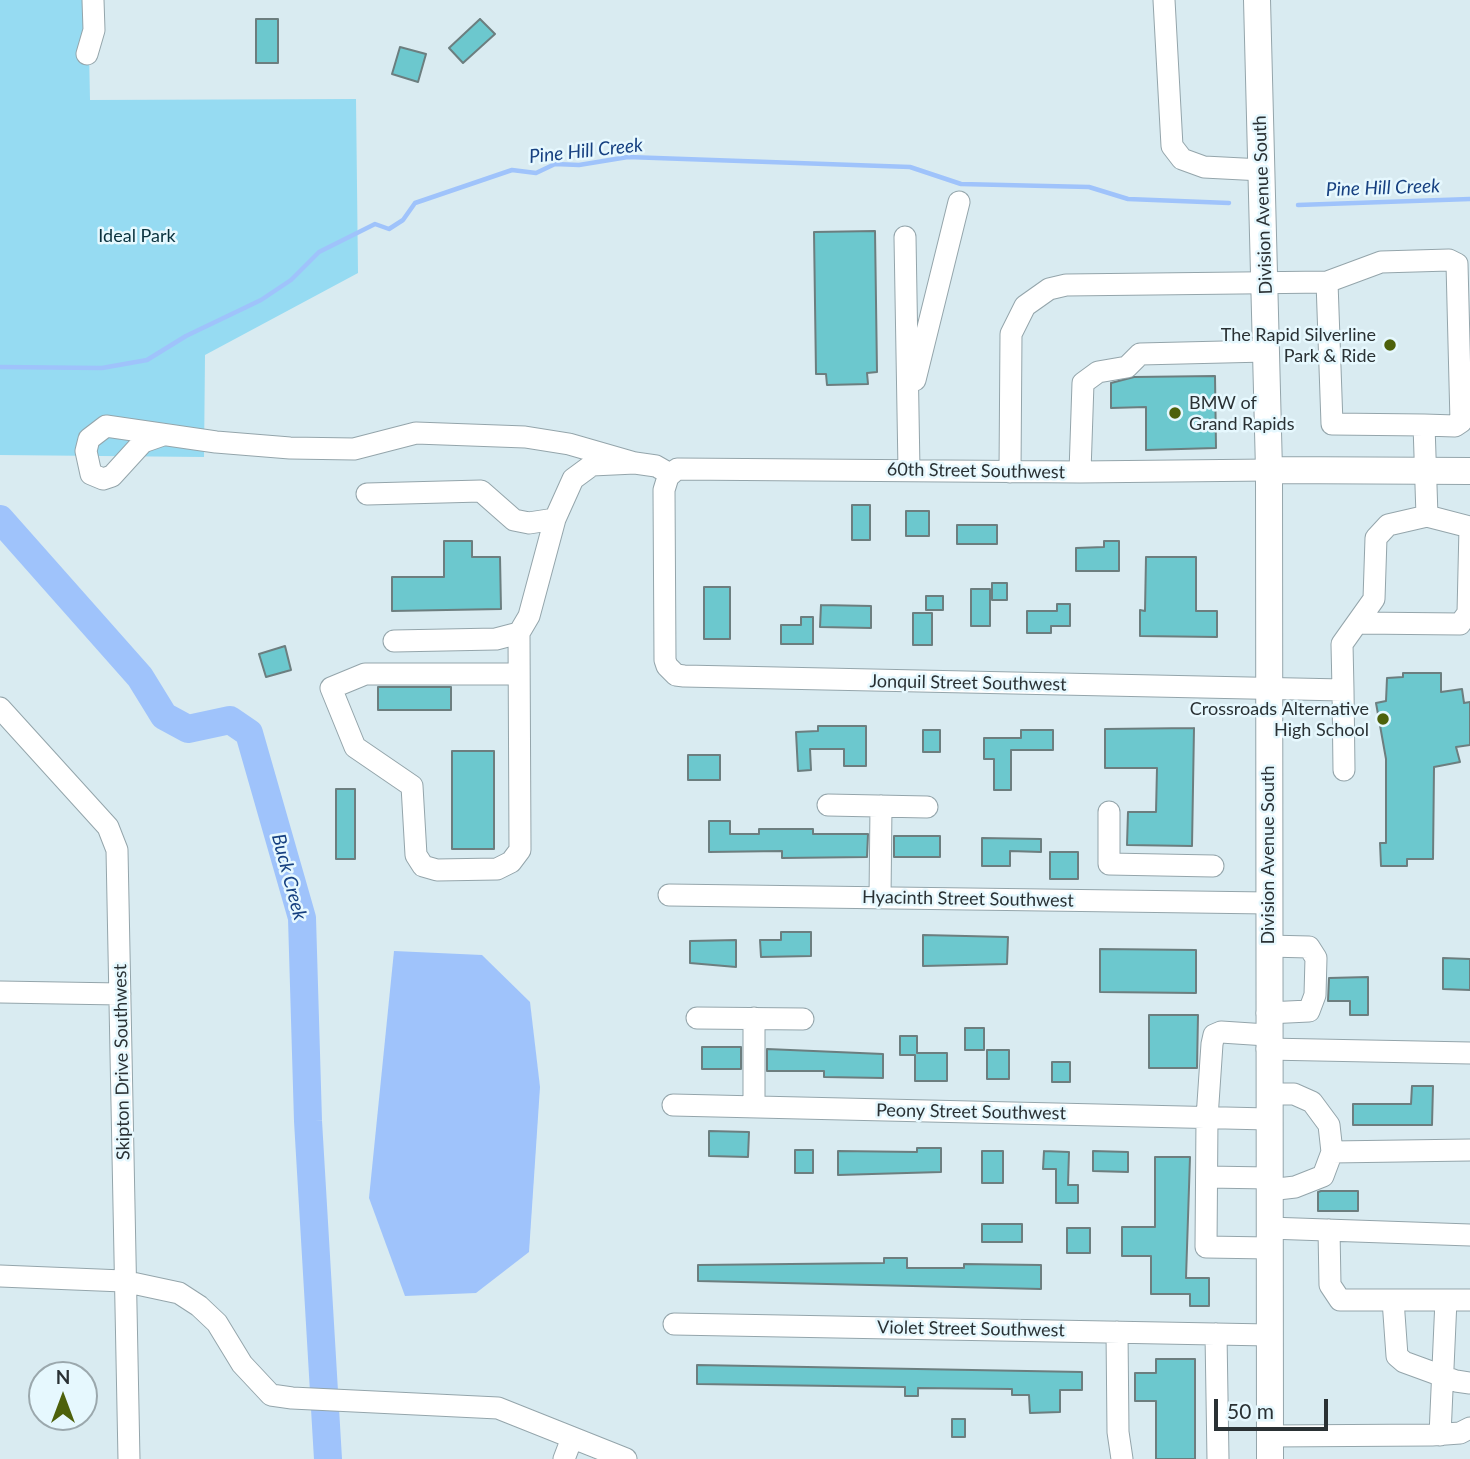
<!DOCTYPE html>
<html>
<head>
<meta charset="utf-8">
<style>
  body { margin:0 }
  #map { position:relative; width:1470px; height:1459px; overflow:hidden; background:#d9ebf1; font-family:Lato,sans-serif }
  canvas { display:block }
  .north { position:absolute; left:28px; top:1361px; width:70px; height:70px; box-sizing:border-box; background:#e6f8fe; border:2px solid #9ba8ad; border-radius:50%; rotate:0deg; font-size:19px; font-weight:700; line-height:28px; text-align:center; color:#2a3134 }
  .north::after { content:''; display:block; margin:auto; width:24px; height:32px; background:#4d610b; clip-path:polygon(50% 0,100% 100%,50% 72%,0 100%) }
  .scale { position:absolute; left:1214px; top:1399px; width:114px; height:32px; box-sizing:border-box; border:4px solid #2a3134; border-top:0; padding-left:9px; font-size:21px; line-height:24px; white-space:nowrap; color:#2a3134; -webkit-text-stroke:5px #e6f8fe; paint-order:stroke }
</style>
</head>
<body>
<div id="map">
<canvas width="1470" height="1459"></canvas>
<div class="north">N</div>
<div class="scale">50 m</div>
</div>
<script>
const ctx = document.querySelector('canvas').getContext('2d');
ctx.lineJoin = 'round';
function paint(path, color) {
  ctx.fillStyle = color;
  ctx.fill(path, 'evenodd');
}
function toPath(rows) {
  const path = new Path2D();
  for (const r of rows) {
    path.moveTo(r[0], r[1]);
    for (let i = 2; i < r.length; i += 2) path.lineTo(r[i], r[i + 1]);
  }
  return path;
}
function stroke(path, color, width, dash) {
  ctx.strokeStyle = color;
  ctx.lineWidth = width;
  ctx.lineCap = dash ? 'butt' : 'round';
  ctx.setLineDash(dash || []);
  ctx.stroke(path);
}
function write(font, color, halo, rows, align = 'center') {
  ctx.font = font + ' Lato,sans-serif';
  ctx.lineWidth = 5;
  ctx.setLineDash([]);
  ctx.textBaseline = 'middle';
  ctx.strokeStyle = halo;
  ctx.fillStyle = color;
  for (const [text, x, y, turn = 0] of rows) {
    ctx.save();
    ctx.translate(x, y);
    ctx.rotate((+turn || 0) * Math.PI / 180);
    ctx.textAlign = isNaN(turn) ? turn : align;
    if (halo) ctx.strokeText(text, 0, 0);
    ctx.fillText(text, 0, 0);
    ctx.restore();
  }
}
paint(toPath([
  [0,0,88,0,90,100,356,99,358,273,205,355,204,457,0,455]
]), '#96dbf2');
paint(toPath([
  [394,951,482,955,530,1002,540,1087,529,1252,476,1293,405,1296,369,1198]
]), '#9fc3fb');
stroke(toPath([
  [1298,205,1470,199],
  [0,367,102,368,147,360,186,336,261,300,291,280,319,252,375,224,389,229,403,220,415,203,512,170,536,173,555,164,579,165,628,157,910,167,961,184,1089,187,1128,199,1229,203]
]), '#9fc3fb', 4.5);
stroke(toPath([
  [0,519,140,677,164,716,188,729,230,720,249,733,302,918,308,1121,328,1459]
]), '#9fc3fb', 28);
const building = toPath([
  [256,19,278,19,278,63,256,63,256,19],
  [480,19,495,34,463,63,449,48,480,19],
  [400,47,426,54,418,82,392,74,400,47],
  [875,231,877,372,867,373,868,384,827,385,826,374,816,374,814,232,875,231],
  [1215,376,1216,448,1146,450,1146,407,1111,408,1111,383,1134,377,1215,376],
  [852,505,870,505,870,540,852,540,852,505],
  [906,511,929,511,929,536,906,536,906,511],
  [957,525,997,525,997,544,957,544,957,525],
  [444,541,472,541,472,557,500,557,501,609,392,611,392,577,444,577,444,541],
  [1104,541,1119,541,1119,571,1076,571,1076,548,1104,547,1104,541],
  [1146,557,1196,557,1196,611,1217,611,1217,637,1140,636,1140,610,1145,611,1146,557],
  [992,583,1007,583,1007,600,992,600,992,583],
  [704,587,730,587,730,639,704,639,704,587],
  [971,589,990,589,990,626,971,626,971,589],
  [926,596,943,596,943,610,926,610,926,596],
  [1057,604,1070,604,1070,626,1051,626,1051,633,1027,633,1027,611,1057,611,1057,604],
  [821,605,871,606,871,628,820,627,821,605],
  [913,613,932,613,932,645,913,645,913,613],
  [801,617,813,617,813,644,781,644,781,625,801,625,801,617],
  [285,646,291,670,266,677,259,654,285,646],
  [1403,673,1441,673,1441,692,1462,689,1464,703,1470,702,1470,745,1456,747,1460,762,1434,767,1433,859,1407,859,1407,866,1381,866,1380,843,1386,843,1386,759,1376,703,1386,701,1387,678,1403,677,1403,673],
  [378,687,451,687,451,710,378,710,378,687],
  [818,726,866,726,866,766,844,766,844,749,810,749,811,770,798,771,796,732,818,731,818,726],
  [1194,728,1192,846,1127,845,1128,812,1156,812,1157,768,1105,768,1105,729,1194,728],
  [923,730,940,730,940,752,923,752,923,730],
  [1021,730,1053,730,1053,750,1011,750,1011,790,994,790,994,759,984,759,984,738,1021,738,1021,730],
  [452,751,494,751,494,849,452,849,452,751],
  [688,755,720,755,720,780,688,780,688,755],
  [336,789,355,789,355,859,336,859,336,789],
  [709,821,730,821,730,834,759,834,759,829,813,829,813,834,868,834,867,857,782,858,782,851,709,852,709,821],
  [894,836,940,836,940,857,894,857,894,836],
  [982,838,1041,839,1041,852,1010,851,1010,866,982,866,982,838],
  [1050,852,1078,852,1078,879,1050,879,1050,852],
  [781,932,811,932,811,956,761,957,760,940,781,940,781,932],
  [923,935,1008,937,1007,964,923,966,923,935],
  [736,940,736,967,690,963,690,941,736,940],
  [1100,949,1196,950,1196,993,1100,992,1100,949],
  [1443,958,1470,959,1470,990,1443,989,1443,958],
  [1368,977,1368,1015,1350,1015,1350,1001,1328,1001,1329,978,1368,977],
  [1149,1015,1198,1015,1197,1068,1149,1068,1149,1015],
  [965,1028,984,1028,984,1050,965,1050,965,1028],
  [900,1036,917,1036,917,1053,947,1053,947,1081,915,1081,915,1055,900,1055,900,1036],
  [702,1047,741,1047,741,1069,702,1069,702,1047],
  [767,1049,883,1054,883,1078,824,1077,824,1071,767,1071,767,1049],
  [987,1050,1009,1050,1009,1079,987,1079,987,1050],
  [1052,1062,1070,1062,1070,1082,1052,1082,1052,1062],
  [1412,1086,1433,1086,1432,1125,1353,1125,1353,1104,1411,1104,1412,1086],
  [709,1131,749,1132,748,1157,709,1156,709,1131],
  [917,1148,941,1148,941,1172,838,1175,838,1151,917,1152,917,1148],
  [795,1150,813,1150,813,1173,795,1173,795,1150],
  [982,1151,1003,1151,1003,1183,982,1183,982,1151],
  [1044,1151,1069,1152,1068,1185,1078,1185,1078,1203,1056,1203,1056,1169,1043,1169,1044,1151],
  [1093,1151,1128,1152,1128,1172,1093,1171,1093,1151],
  [1155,1157,1190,1157,1186,1278,1209,1278,1209,1306,1190,1306,1190,1294,1151,1294,1151,1256,1122,1256,1122,1227,1155,1227,1155,1157],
  [1321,1191,1358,1191,1358,1211,1318,1211,1318,1192,1321,1191],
  [982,1224,1022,1224,1022,1242,982,1242,982,1224],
  [1067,1228,1090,1228,1090,1253,1067,1253,1067,1228],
  [884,1258,907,1258,907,1268,964,1268,964,1264,1041,1265,1041,1289,698,1281,698,1265,884,1263,884,1258],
  [1156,1359,1195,1359,1195,1459,1156,1459,1156,1401,1135,1401,1135,1373,1156,1373,1156,1359],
  [697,1365,1082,1372,1082,1390,1060,1390,1060,1412,1030,1413,1029,1395,1012,1395,1012,1389,918,1388,918,1396,905,1396,905,1387,697,1384,697,1365],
  [952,1419,965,1419,965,1437,952,1437,952,1419]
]);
paint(building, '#6cc8ce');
stroke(building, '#6c7e7f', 2);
const minor = toPath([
  [1164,0,1172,146,1182,159,1204,167,1262,170],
  [87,54,94,30,93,0],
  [905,237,909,470],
  [1327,282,1332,424,1424,425],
  [915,380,959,202],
  [163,435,143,442,112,476,103,479,91,474,86,451,89,439,106,426,216,442,290,448,354,449,416,433,525,437,569,444,635,463,656,466,670,474],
  [1010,472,1011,334,1025,306,1049,289,1066,285,1327,282,1381,262,1449,260,1457,264,1461,422,1455,426,1424,425,1427,516,1388,525,1376,538,1374,599,1342,644,1343,690,684,676,676,675,667,666,665,660,664,490,668,477,677,469,1080,472,1269,470],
  [1080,472,1083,383,1098,372,1127,367,1140,354,1266,351],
  [367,494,481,491,514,520,529,523,555,519],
  [1359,623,1460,624,1468,613,1470,527,1427,516],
  [394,641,496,639,519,633],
  [519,674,365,674,331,688,355,747,412,786,416,855,423,866,437,870,497,869,511,862,520,850,519,633,529,616,555,519,573,479,592,465,635,463],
  [1343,690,1344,770],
  [0,708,108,827,117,850,129,1459],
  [828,805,927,807],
  [1109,812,1109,864,1213,866],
  [669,895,1268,903],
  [880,898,881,806],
  [0,992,120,994],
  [1267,1013,1309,1011,1315,995,1316,958,1309,947,1268,946],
  [697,1018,803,1019],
  [754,1018,754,1107],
  [1267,1035,1221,1032,1214,1035,1212,1044,1207,1118,1206,1247,1269,1248],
  [1267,1049,1470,1053],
  [1268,1094,1294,1094,1312,1102,1329,1125,1332,1152,1323,1176,1295,1187,1269,1190],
  [673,1105,1268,1119],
  [1332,1152,1470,1150],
  [1207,1177,1269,1178],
  [1269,1228,1470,1235],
  [1329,1230,1330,1285,1340,1300,1470,1300],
  [0,1276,123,1281,179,1293,199,1306,217,1323,242,1364,271,1395,292,1398,498,1408,626,1459],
  [1393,1300,1397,1356,1404,1362,1456,1381,1470,1383],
  [674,1324,1269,1335],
  [1117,1332,1118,1432,1122,1459],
  [1216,1334,1218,1459],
  [1440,1435,1446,1300],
  [1269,1436,1432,1435,1460,1433,1470,1428],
  [564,1459,572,1438]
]);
const major = toPath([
  [1257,0,1269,470,1270,1459],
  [1269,470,1470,471]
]);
stroke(minor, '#94a5ab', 23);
stroke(major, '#94a5ab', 28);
stroke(minor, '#fff', 21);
stroke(major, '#fff', 26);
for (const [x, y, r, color] of [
  [1390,345,7,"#4d610b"],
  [1175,413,7,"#4d610b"],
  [1383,719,7,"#4d610b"]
]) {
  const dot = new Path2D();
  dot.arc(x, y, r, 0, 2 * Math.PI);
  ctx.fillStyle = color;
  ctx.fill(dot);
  stroke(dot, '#e6f8fe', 2.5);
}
write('18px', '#2a3134', '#e6f8fe', [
  ["Division Avenue South",1263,205,-92],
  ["60th Street Southwest",976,471,1],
  ["Jonquil Street Southwest",968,683,1],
  ["Division Avenue South",1268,855,-90],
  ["Hyacinth Street Southwest",968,899,1],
  ["Skipton Drive Southwest",122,1062,-91],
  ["Peony Street Southwest",971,1112,1],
  ["Violet Street Southwest",971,1329,1]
]);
write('18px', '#09313d', '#e6f8fe', [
  ["Ideal Park",137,236]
]);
write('18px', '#2a3134', '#e6f8fe', [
  ["The Rapid Silverline",1376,335],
  ["Park & Ride",1376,356],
  ["BMW of",1189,403,"left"],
  ["Grand Rapids",1189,424,"left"],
  ["Crossroads Alternative",1369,709],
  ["High School",1369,730]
], 'right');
write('italic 19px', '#164080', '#e6f8fe', [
  ["Pine Hill Creek",586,151,-6],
  ["Pine Hill Creek",1383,188,-2],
  ["Buck Creek",289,877,75]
]);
</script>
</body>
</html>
